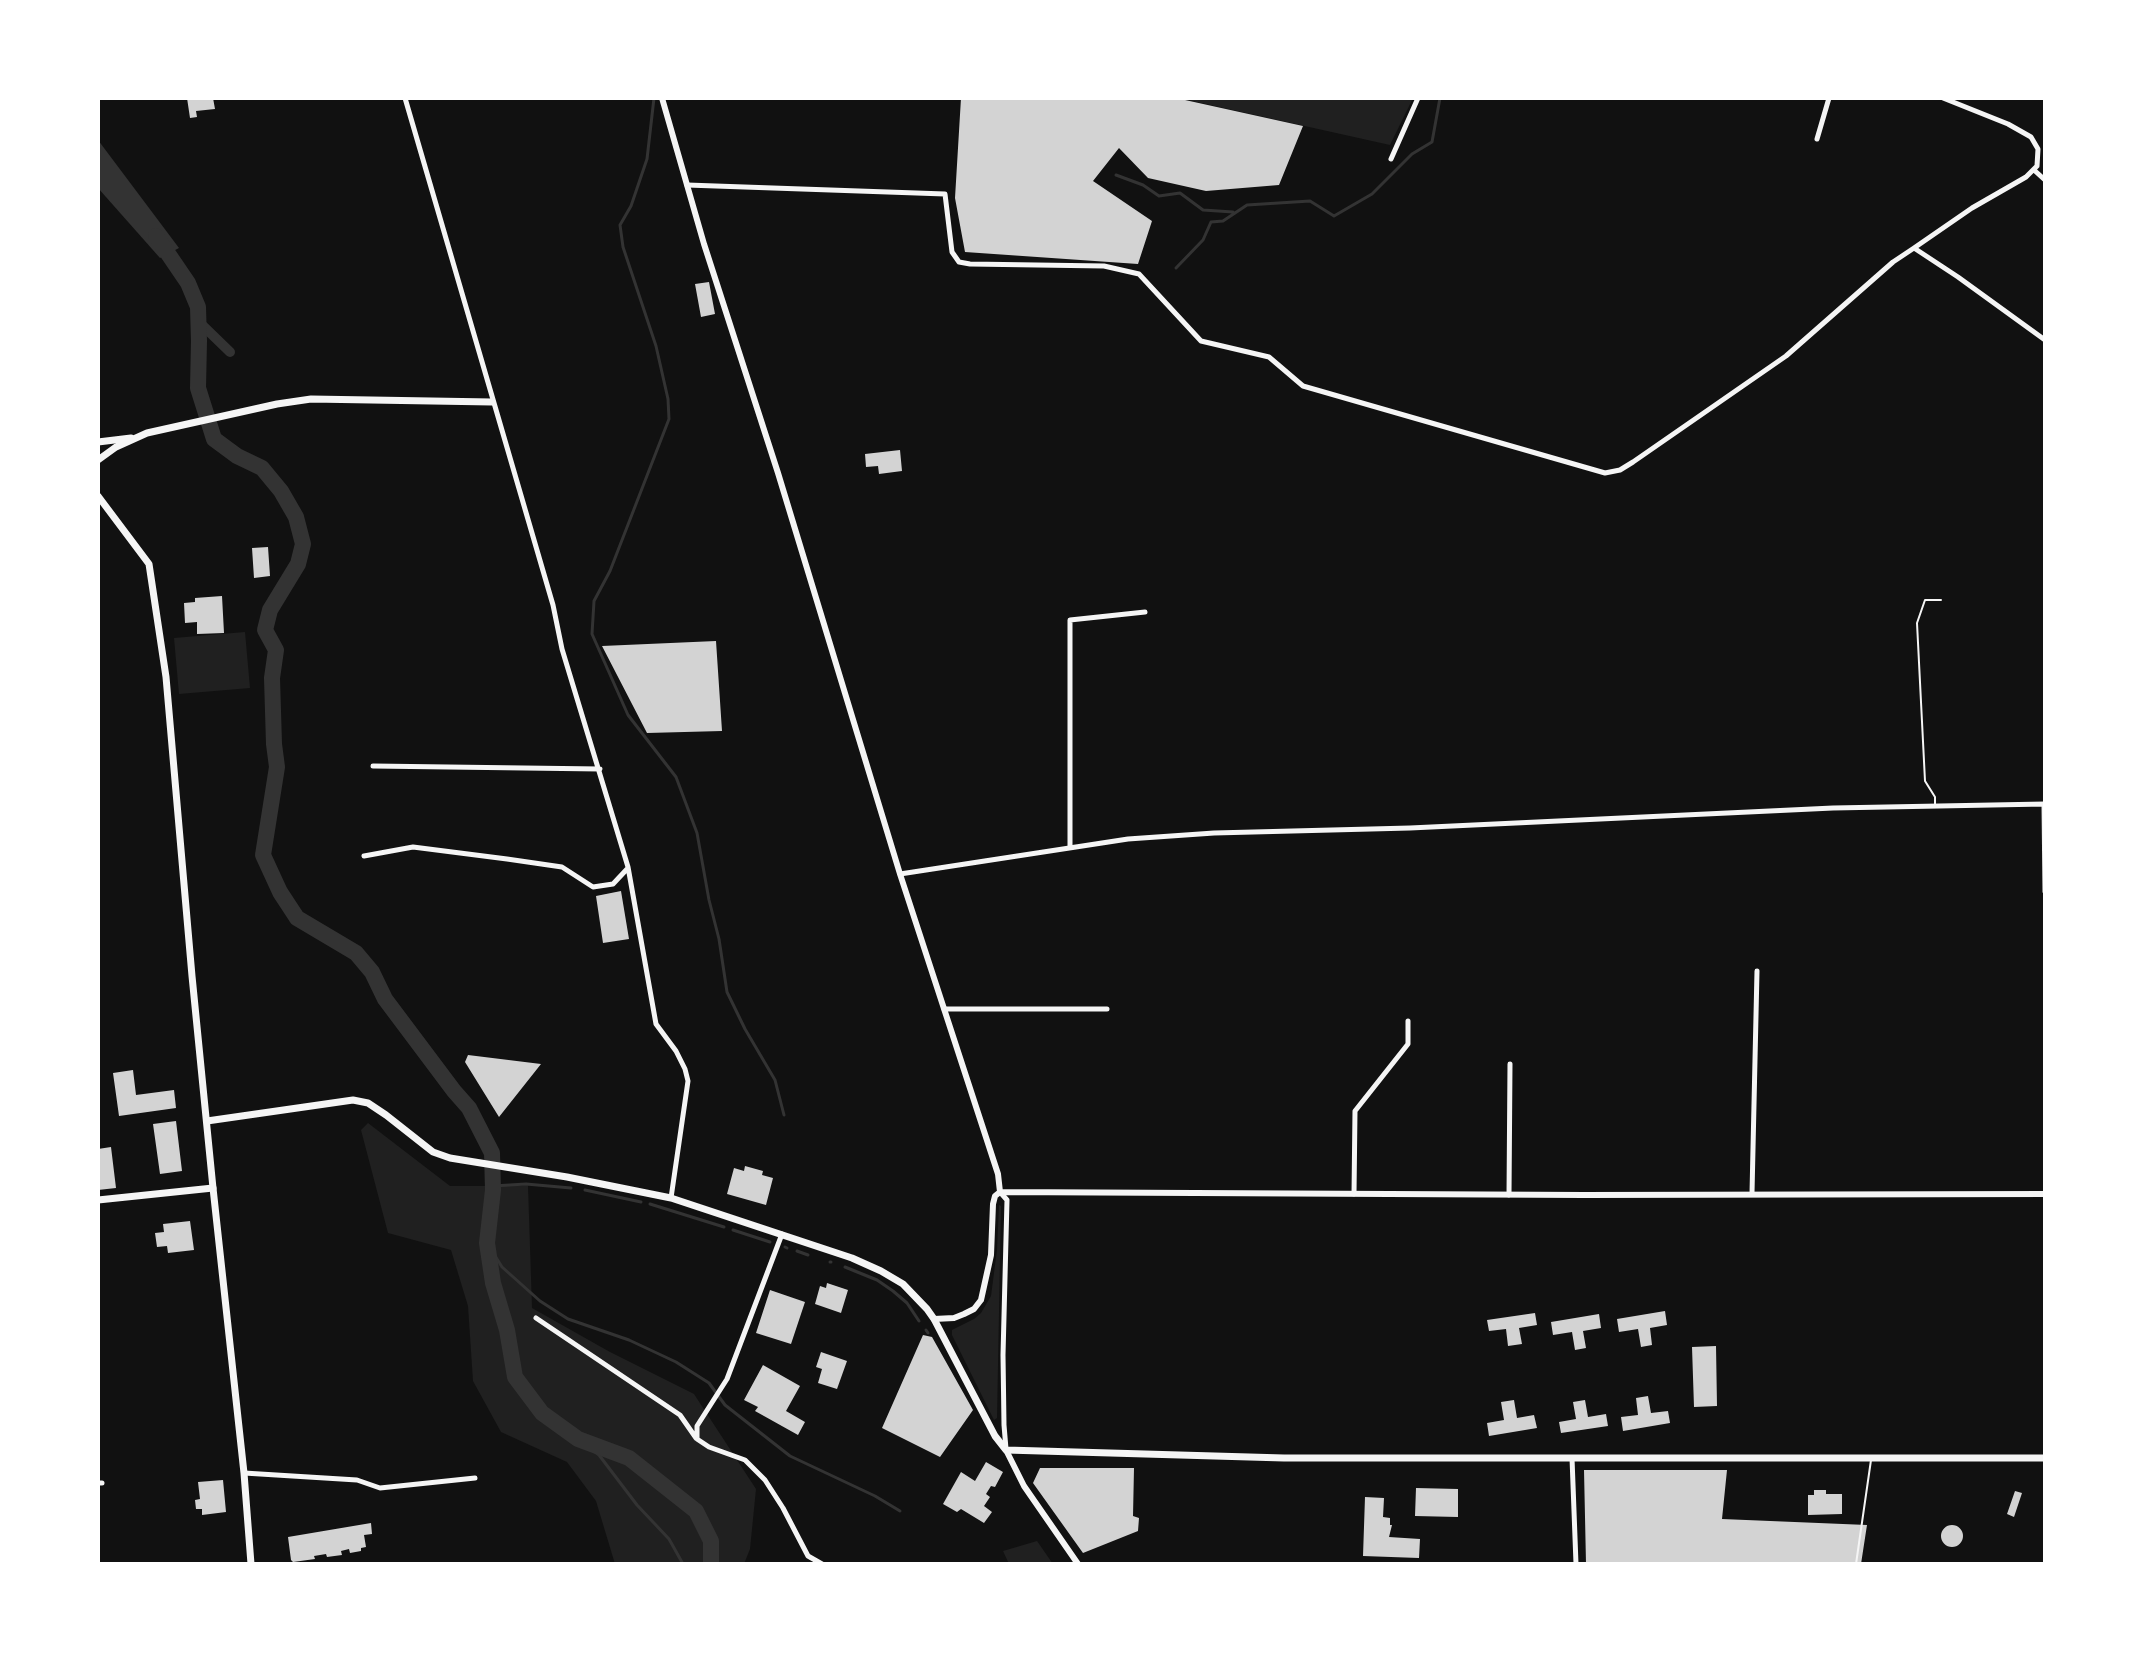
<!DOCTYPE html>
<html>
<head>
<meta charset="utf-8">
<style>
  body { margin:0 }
  #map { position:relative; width:2143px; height:1662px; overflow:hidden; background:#111; font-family:"DM Sans",sans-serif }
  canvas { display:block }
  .frame { position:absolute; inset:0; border:100px solid #fff; pointer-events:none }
</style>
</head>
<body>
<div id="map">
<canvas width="2143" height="1662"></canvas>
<div class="frame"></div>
</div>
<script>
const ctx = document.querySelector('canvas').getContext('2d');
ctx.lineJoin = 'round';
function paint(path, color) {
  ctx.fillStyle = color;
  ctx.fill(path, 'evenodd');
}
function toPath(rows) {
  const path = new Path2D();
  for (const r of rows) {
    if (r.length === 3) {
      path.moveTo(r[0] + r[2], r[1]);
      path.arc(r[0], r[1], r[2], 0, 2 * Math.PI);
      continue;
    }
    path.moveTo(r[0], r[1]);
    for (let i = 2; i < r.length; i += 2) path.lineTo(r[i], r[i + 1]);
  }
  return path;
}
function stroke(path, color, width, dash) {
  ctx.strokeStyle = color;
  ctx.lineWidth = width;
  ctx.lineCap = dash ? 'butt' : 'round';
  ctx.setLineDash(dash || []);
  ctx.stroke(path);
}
paint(toPath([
  [1179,98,1413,98,1390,145],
  [245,632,250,688,179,694,174,638],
  [368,1123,450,1186,528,1186,532,1308,610,1352,694,1394,756,1489,750,1549,744,1564,615,1564,596,1501,567,1462,501,1432,473,1381,468,1306,451,1250,388,1233,361,1130],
  [999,1205,1001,1206,997,1418,994,1420,952,1335,952,1330,974,1319,981,1313,991,1296,997,1250],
  [1037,1541,1053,1564,1009,1564,1003,1551]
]), '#202020');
paint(toPath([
  [98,140,179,248,160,258,98,188]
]), '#333');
stroke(toPath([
  [654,98,647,159,631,206,620,225,623,247,656,346,668,399,669,419,610,571,594,601,592,634,628,715,676,777,697,833,709,900,719,939,727,992,745,1029,775,1080,784,1115],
  [1116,175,1143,185,1159,196,1180,193,1203,210,1233,212],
  [1176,268,1203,240,1211,222,1223,221,1247,205,1310,201,1334,216,1372,194,1412,154,1432,142,1440,98],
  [493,1186,526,1184,571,1188],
  [585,1190,641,1202],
  [650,1204,724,1227],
  [733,1230,770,1242],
  [487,1243,502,1267,540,1301,568,1319,629,1340,676,1362,709,1383,725,1405,790,1456,875,1496,900,1511],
  [785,1247,787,1248],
  [797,1251,808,1255],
  [830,1262,831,1262],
  [845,1267,877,1280,893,1291,907,1303,919,1321],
  [926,1330,928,1333],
  [578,1439,599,1455,637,1505,669,1539,683,1564]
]), '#333', 3);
stroke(toPath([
  [198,321,230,352]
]), '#333', 10);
stroke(toPath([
  [156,236,188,283,198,307,199,341,198,388,214,439,237,456,262,468,281,491,296,517,303,544,298,564,270,610,265,630,276,650,272,678,274,744,277,767,263,855,280,892,297,918,356,953,372,972,385,999,454,1091,469,1108,492,1153,493,1190,487,1243,493,1283,507,1330,515,1377,542,1413,578,1439,629,1458,696,1511,711,1541,711,1564]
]), '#333', 16);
paint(toPath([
  [187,98,213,98,215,109,196,111,197,117,190,118],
  [961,98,1176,98,1303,126,1279,185,1206,191,1148,178,1119,148,1093,181,1152,221,1138,264,965,252,955,198],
  [709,282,715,314,701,317,695,284],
  [900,450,902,471,879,474,878,466,866,467,865,454],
  [268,547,270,576,254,578,252,548],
  [222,596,224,633,197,634,197,622,185,623,184,603,195,602,195,598],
  [716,641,722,731,647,733,602,646],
  [621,891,629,939,603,943,596,896],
  [468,1055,541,1064,499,1117,465,1062],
  [133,1070,136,1095,174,1090,176,1108,119,1116,113,1073],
  [176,1121,182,1171,160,1174,153,1124],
  [111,1147,116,1188,98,1190,98,1149],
  [745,1166,763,1171,762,1175,773,1178,766,1205,727,1194,734,1168,744,1171],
  [190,1221,194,1250,168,1253,167,1246,157,1247,155,1233,164,1232,163,1224],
  [827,1283,848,1290,841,1313,815,1304,820,1286,826,1288],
  [770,1290,805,1302,791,1344,756,1333],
  [1665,1311,1667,1325,1650,1328,1652,1345,1641,1347,1638,1329,1619,1332,1617,1319],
  [1535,1313,1537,1325,1519,1328,1522,1344,1508,1346,1506,1329,1489,1331,1487,1320],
  [1599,1314,1601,1328,1583,1331,1586,1348,1575,1350,1572,1332,1553,1335,1551,1322],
  [923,1335,932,1337,973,1410,940,1457,882,1428],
  [1716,1346,1717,1406,1694,1407,1692,1347],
  [821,1352,847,1361,837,1389,818,1383,822,1369,816,1367],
  [763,1365,800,1386,786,1411,805,1422,798,1435,755,1411,758,1407,744,1400],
  [1648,1396,1651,1413,1668,1411,1670,1423,1623,1431,1621,1417,1638,1415,1636,1398],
  [1514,1400,1517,1418,1534,1415,1537,1428,1489,1436,1487,1423,1504,1420,1501,1402],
  [1585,1400,1588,1417,1606,1414,1608,1426,1561,1433,1559,1422,1576,1419,1573,1402],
  [986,1462,1003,1472,995,1487,991,1486,986,1494,990,1497,984,1506,992,1512,984,1523,961,1509,957,1512,943,1504,961,1472,975,1481],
  [1040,1468,1134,1468,1133,1516,1139,1518,1138,1531,1083,1553,1033,1483],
  [1584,1470,1727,1470,1722,1519,1867,1525,1861,1564,1586,1564],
  [223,1480,226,1512,202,1515,202,1509,196,1509,195,1500,200,1499,198,1482],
  [1416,1488,1458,1489,1458,1517,1415,1516],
  [1814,1490,1826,1490,1826,1494,1842,1494,1842,1514,1808,1515,1808,1495,1814,1495],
  [2015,1491,2022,1493,2014,1517,2007,1514],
  [1365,1497,1384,1498,1383,1517,1390,1518,1390,1525,1392,1525,1389,1537,1420,1539,1419,1558,1363,1556],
  [371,1523,372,1534,364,1535,366,1547,361,1548,361,1551,350,1553,349,1549,341,1551,342,1555,327,1557,326,1554,314,1556,315,1559,293,1562,291,1560,288,1537],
  [1952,1536,11]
]), '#d3d3d3');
stroke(toPath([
  [1935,805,1935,797,1925,781,1917,623,1925,600,1941,600],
  [1856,1564,1871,1460]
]), '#f5f5f5', 2);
stroke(toPath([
  [405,98,553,605,562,649,628,867,656,1024,676,1051,685,1069,688,1081,671,1198],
  [1817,139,1829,98],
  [1391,159,1418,98],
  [2034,170,2045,180],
  [687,185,945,194,952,252,959,262,970,264,1104,266,1139,274,1201,341,1269,357,1303,386,1605,473,1620,470,1633,462,1786,356,1893,262,1914,248,1958,277,2045,340],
  [1914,248,1972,208,2026,177,2037,166,2038,149,2031,137,2008,124,1943,98],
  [373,766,600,769],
  [2044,804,2045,892],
  [1070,848,1070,620,1145,612],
  [364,856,413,847,507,859,562,867,593,887,613,884,628,868],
  [900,874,1128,839,1214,833,1410,828,1833,808,2045,804],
  [944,1009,1107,1009],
  [1000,1192,1007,1200,1003,1355,1004,1425,1006,1449],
  [1752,1193,1757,971],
  [1354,1194,1355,1111,1408,1044,1408,1021],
  [1509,1195,1510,1064],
  [782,1234,727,1379,697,1426,697,1439,709,1447,745,1460,765,1480,783,1508,808,1556,822,1564],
  [536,1318,680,1415,696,1438],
  [1572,1458,1576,1564],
  [244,1473,357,1480,380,1488,475,1478],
  [98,1483,102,1483]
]), '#f5f5f5', 5);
stroke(toPath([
  [662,98,704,244,778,473,900,874,998,1174,1000,1192],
  [934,1319,954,1318,964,1314,974,1309,981,1300,991,1255,993,1204,995,1196,1000,1192,1584,1195,2045,1194],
  [1006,1450,1024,1486,1078,1564]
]), '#f5f5f5', 6);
stroke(toPath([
  [98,460,116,447,147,433,277,404,311,399,492,402],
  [207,1121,353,1100,368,1103,386,1115,433,1152,450,1158,567,1177,671,1198,852,1258,881,1271,903,1284,927,1309,934,1319,995,1436,1006,1450,1284,1458,2045,1458],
  [98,1200,213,1188]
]), '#f5f5f5', 7);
stroke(toPath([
  [98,442,131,438],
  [98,496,149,564,166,677,192,976,213,1188,244,1473,251,1564]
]), '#f5f5f5', 7);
</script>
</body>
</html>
